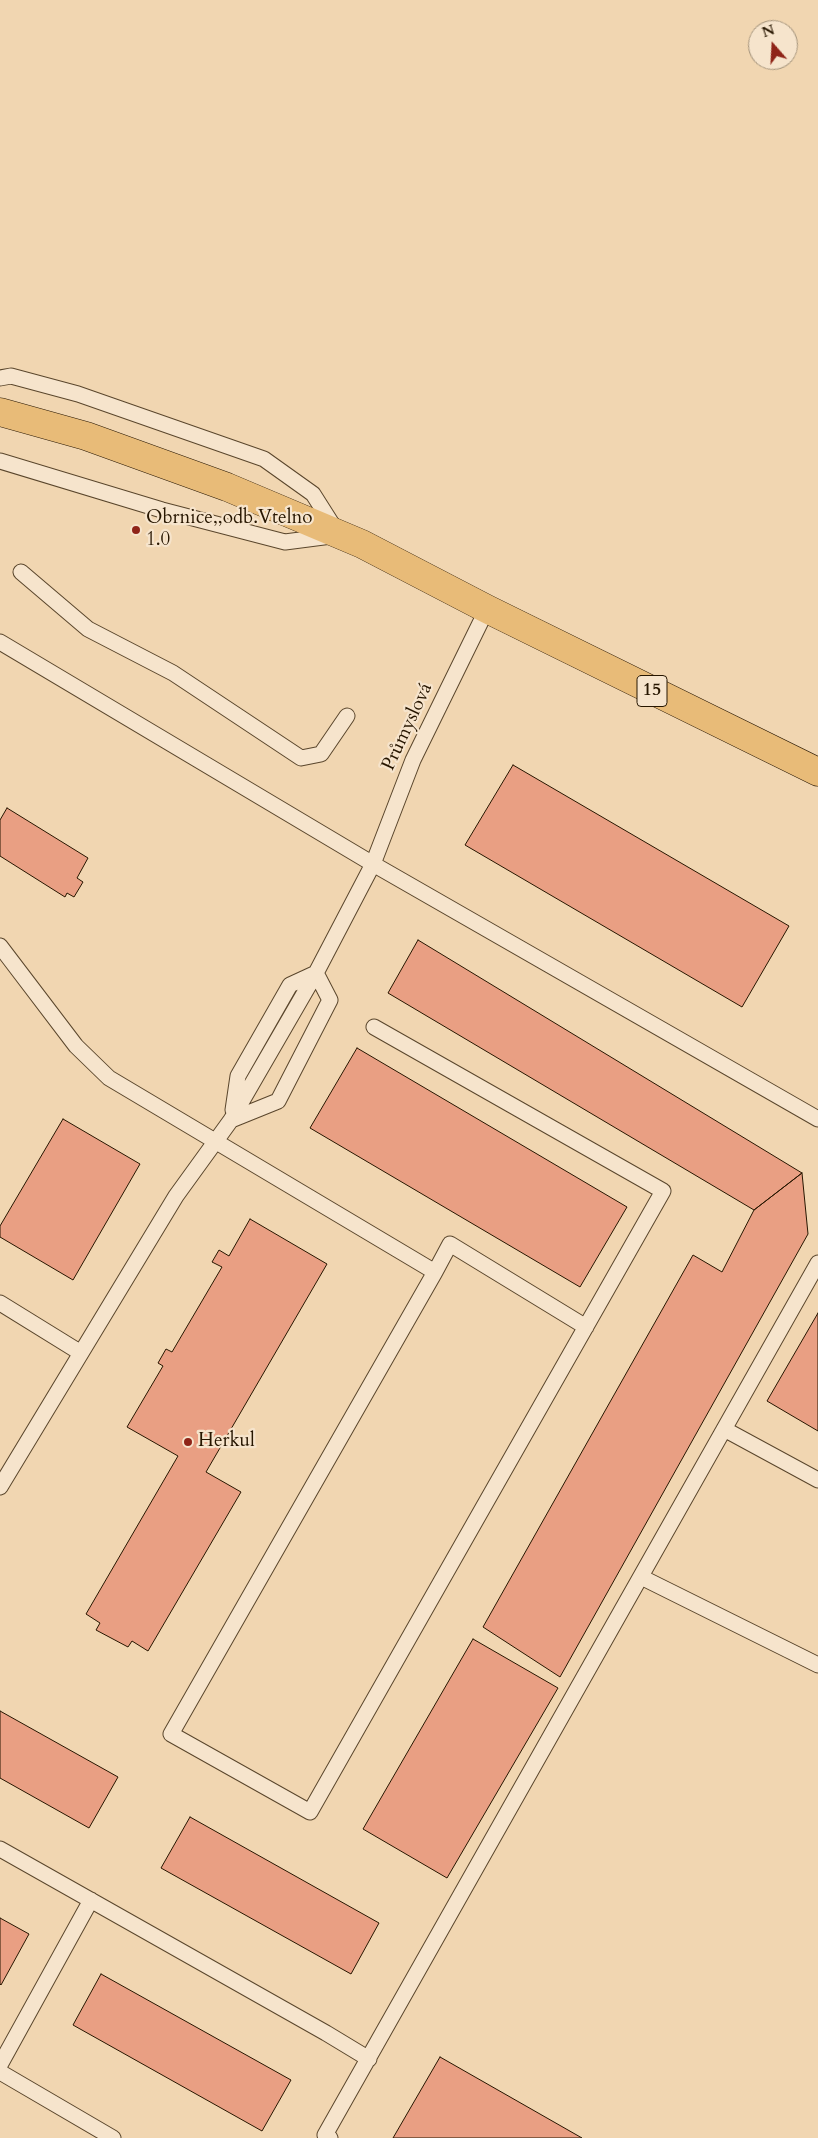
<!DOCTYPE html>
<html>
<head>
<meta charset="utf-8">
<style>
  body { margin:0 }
  #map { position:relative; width:818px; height:2138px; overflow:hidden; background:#f1d6b1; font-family:Cardo,serif }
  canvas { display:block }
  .north { position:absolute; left:748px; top:20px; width:50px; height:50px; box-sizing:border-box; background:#f6e4cc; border:1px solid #a3927a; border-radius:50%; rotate:341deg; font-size:14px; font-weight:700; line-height:20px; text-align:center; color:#271600 }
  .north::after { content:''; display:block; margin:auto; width:18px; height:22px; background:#8f2418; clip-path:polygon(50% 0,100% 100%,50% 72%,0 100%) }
</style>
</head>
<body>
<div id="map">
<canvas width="818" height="2138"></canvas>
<div class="north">N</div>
</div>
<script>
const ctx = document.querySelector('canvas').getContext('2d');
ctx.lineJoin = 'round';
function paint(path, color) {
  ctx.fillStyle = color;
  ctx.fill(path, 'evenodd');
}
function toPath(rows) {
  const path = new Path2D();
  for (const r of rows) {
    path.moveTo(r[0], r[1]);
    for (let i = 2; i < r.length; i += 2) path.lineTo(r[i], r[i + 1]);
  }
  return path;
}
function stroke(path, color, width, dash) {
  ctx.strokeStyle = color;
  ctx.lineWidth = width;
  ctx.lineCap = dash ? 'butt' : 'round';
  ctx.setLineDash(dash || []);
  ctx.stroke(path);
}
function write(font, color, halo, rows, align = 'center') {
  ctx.font = font + ' Cardo,serif';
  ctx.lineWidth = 4.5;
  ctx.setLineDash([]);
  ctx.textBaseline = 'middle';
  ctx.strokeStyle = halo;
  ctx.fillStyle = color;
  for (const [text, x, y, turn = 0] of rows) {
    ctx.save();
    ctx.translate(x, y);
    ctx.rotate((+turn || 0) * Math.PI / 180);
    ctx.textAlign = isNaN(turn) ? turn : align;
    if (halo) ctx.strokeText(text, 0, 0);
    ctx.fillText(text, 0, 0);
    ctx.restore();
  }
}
const building = toPath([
  [513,765,789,926,742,1007,465,845,513,765],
  [7,808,88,858,77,878,83,882,74,897,67,893,65,897,0,856,0,820,7,808],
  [418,940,802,1173,754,1210,388,993,418,940],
  [357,1048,627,1207,580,1287,310,1128,357,1048],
  [63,1119,140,1164,73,1280,0,1237,0,1226,63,1119],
  [802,1173,808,1234,560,1677,483,1627,693,1255,722,1272,754,1210,802,1173],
  [250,1219,327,1264,206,1472,241,1492,148,1651,132,1641,128,1647,96,1630,100,1623,86,1614,178,1456,127,1427,163,1366,158,1363,166,1349,172,1352,222,1267,212,1262,219,1250,229,1256,250,1219],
  [818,1313,818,1431,767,1401,818,1313],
  [473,1639,558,1688,447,1878,363,1829,473,1639],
  [0,1711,118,1777,89,1828,0,1778,0,1711],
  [190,1817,379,1923,351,1974,161,1868,190,1817],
  [0,1918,29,1934,1,1985,0,1984,0,1918],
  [101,1974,291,2080,262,2131,73,2025,101,1974],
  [440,2057,582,2138,393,2138,440,2057]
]);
paint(building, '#e99f83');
stroke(building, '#271600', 1);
const service = toPath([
  [0,378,11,376,78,394,264,459,313,494,339,535,285,542,162,510,0,461],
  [21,572,88,629,173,673,301,758,321,754,347,716],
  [0,642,373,864,818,1119],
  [0,946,76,1046,109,1078,435,1272,171,1734,310,1812,663,1191,374,1027],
  [233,1110,238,1076,290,985,316,973],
  [231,1120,278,1101,330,1000,316,973],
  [435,1272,450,1244,586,1327],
  [0,1303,81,1353],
  [724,1429,818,1480],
  [0,1487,176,1196,231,1120,316,973,373,864,413,760,487,609],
  [641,1577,818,1665],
  [0,1849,326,2033,369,2059],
  [0,2065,91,1900],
  [0,2072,113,2138],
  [330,2138,325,2135,818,1263]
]);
const primary = toPath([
  [0,412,86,436,227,487,362,544,487,609,818,772]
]);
stroke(service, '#5a462c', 17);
stroke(primary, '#271600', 29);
stroke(service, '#f6e4cc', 15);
stroke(primary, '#e8bb78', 28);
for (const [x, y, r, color] of [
  [136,530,5,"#8f2418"],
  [188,1442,5,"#8f2418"]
]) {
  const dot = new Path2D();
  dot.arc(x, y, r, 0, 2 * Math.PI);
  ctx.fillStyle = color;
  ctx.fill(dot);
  stroke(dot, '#f6e4cc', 2);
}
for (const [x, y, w] of [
  [652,691,30]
]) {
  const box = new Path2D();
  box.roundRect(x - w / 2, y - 15.5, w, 31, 4);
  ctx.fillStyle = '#f6e4cc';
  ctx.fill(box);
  stroke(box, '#271600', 1);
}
write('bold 18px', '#271600', null, [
  ["15",652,691]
]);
write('19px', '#271600', '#f6e4cc', [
  ["Obrnice,,odb.Vtelno",146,519],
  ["1.0",146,541],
  ["Herkul",198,1442]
], 'left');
write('19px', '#271600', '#f6e4cc', [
  ["Průmyslová",408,727,-65]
]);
</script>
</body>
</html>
